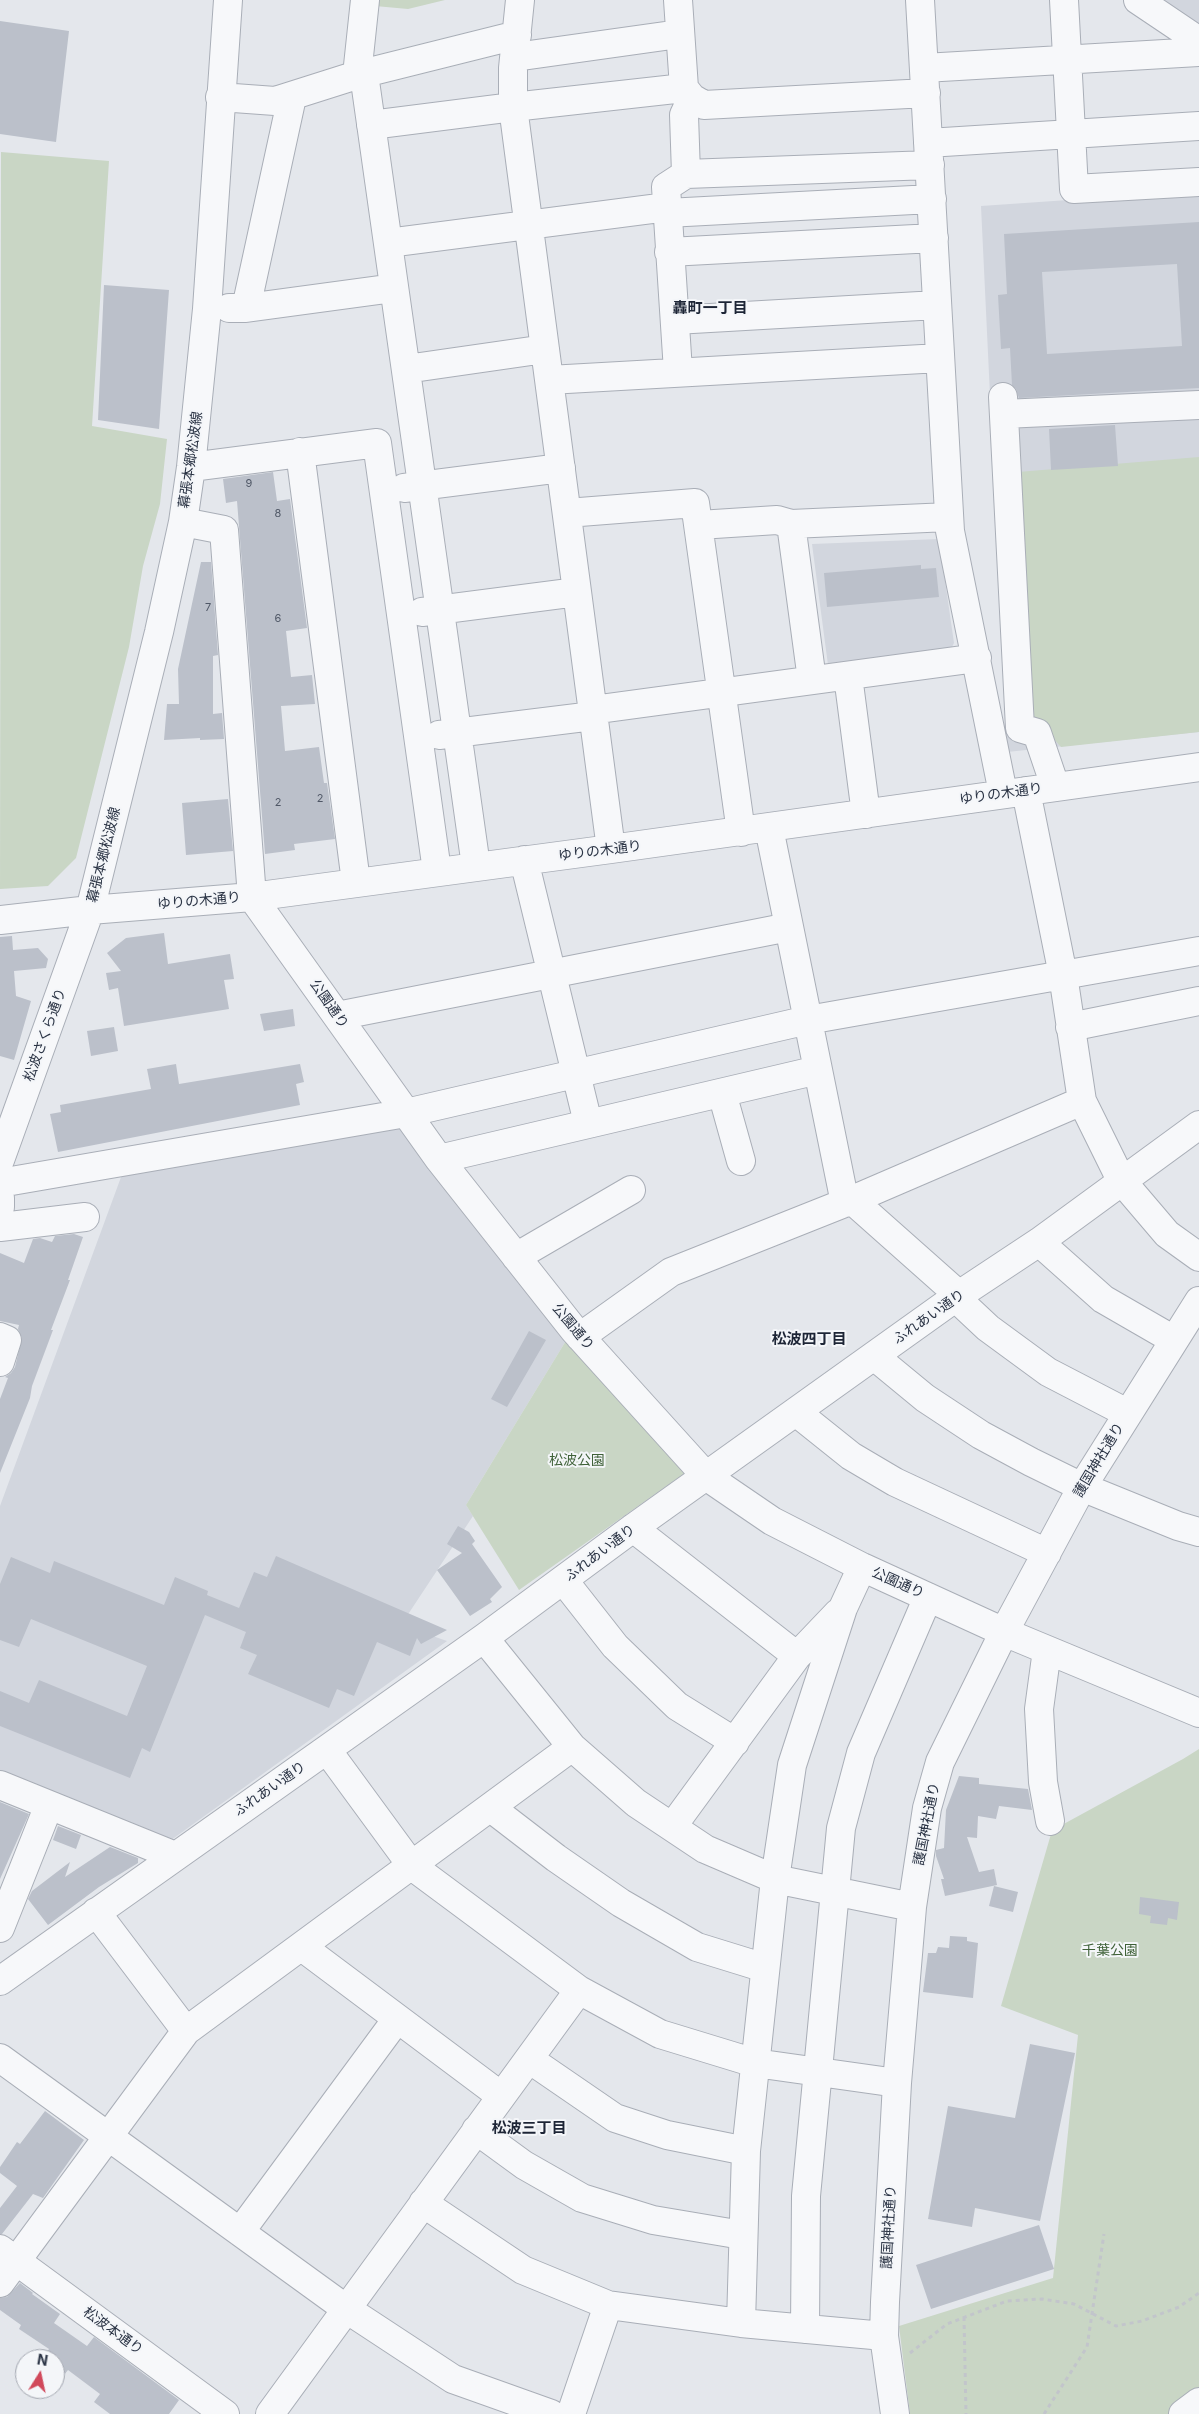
<!DOCTYPE html>
<html>
<head>
<meta charset="utf-8">
<style>
  body { margin:0 }
  #map { position:relative; width:1199px; height:2414px; overflow:hidden; background:#e4e7ec; font-family:Inter,sans-serif }
  canvas { display:block }
  .north { position:absolute; left:15px; top:2349px; width:50px; height:50px; box-sizing:border-box; background:#f4f6f9; border:1px solid #a4a8b1; border-radius:50%; rotate:10deg; font-size:14px; font-weight:700; line-height:20px; text-align:center; color:#2b3445 }
  .north::after { content:''; display:block; margin:auto; width:18px; height:22px; background:#d1495b; clip-path:polygon(50% 0,100% 100%,50% 72%,0 100%) }
</style>
</head>
<body>
<div id="map">
<canvas width="1199" height="2414"></canvas>
<div class="north">N</div>
</div>
<script>
const ctx = document.querySelector('canvas').getContext('2d');
ctx.lineJoin = 'round';
function paint(path, color) {
  ctx.fillStyle = color;
  ctx.fill(path, 'evenodd');
}
function toPath(rows) {
  const path = new Path2D();
  for (const r of rows) {
    path.moveTo(r[0], r[1]);
    for (let i = 2; i < r.length; i += 2) path.lineTo(r[i], r[i + 1]);
  }
  return path;
}
function stroke(path, color, width, dash) {
  ctx.strokeStyle = color;
  ctx.lineWidth = width;
  ctx.lineCap = dash ? 'butt' : 'round';
  ctx.setLineDash(dash || []);
  ctx.stroke(path);
}
function write(font, color, halo, rows, align = 'center') {
  ctx.font = font + ' Inter,"Noto Sans JP",sans-serif';
  ctx.lineWidth = 4;
  ctx.setLineDash([]);
  ctx.textBaseline = 'middle';
  ctx.strokeStyle = halo;
  ctx.fillStyle = color;
  for (const [text, x, y, turn = 0] of rows) {
    ctx.save();
    ctx.translate(x, y);
    ctx.rotate((+turn || 0) * Math.PI / 180);
    ctx.textAlign = isNaN(turn) ? turn : align;
    if (halo) ctx.strokeText(text, 0, 0);
    ctx.fillText(text, 0, 0);
    ctx.restore();
  }
}
paint(toPath([
  [1155,0,1199,0,1199,32],
  [1199,191,1199,732,1007,752,981,206],
  [939,539,954,643,950,651,828,665,812,544],
  [394,1121,567,1339,466,1505,473,1516,401,1625,447,1641,167,1843,0,1776,0,1506,124,1169]
]), '#d2d6de');
paint(toPath([
  [375,0,445,0,408,9,375,6],
  [1,152,109,161,92,426,167,439,160,504,143,566,129,647,76,858,48,886,0,889],
  [1199,457,1199,732,1061,747,1030,712,1018,472],
  [567,1339,685,1473,519,1590,466,1505],
  [1199,1749,1199,2389,1169,2414,910,2414,899,2326,1053,2278,1078,2035,1001,2006,1051,1834,1060,1826,1183,1759]
]), '#c9d6c5');
paint(toPath([
  [0,21,69,31,56,142,0,134],
  [1199,222,1199,388,1019,398,1016,389,1012,385,1010,348,1001,349,998,295,1007,294,1004,234],
  [1177,264,1182,346,1047,354,1042,272],
  [104,285,169,290,159,429,98,420],
  [1115,425,1118,466,1051,470,1049,429],
  [273,472,277,501,290,499,307,628,286,631,291,677,312,675,315,704,281,706,285,751,319,747,324,783,327,783,335,839,294,844,295,850,265,854,237,501,226,503,223,479],
  [201,562,211,562,218,655,213,656,213,714,222,713,224,739,200,740,200,738,164,740,167,704,179,704,178,669],
  [921,565,921,569,936,568,939,597,827,607,824,573],
  [228,799,233,851,186,855,182,803],
  [164,933,168,964,230,954,234,979,224,980,229,1009,124,1026,118,988,109,990,106,973,121,971,107,953,126,938],
  [12,936,13,950,38,948,48,959,46,968,14,971,16,996,31,1001,14,1060,0,1056,0,937],
  [293,1009,295,1026,264,1031,260,1014],
  [114,1027,118,1051,91,1056,87,1031],
  [176,1064,179,1084,300,1064,304,1082,296,1084,300,1105,58,1152,50,1114,61,1112,60,1105,151,1089,147,1069],
  [74,1234,83,1237,68,1280,70,1280,51,1330,53,1330,32,1386,30,1398,0,1473,0,1399,8,1378,5,1377,11,1373,15,1367,22,1338,18,1329,19,1325,0,1321,0,1253,24,1263,33,1239,40,1238,52,1242,55,1236],
  [529,1331,546,1340,507,1407,491,1399],
  [458,1526,469,1532,475,1541,472,1544,502,1587,490,1599,492,1602,470,1616,437,1570,462,1553,447,1544],
  [276,1556,447,1630,421,1644,417,1638,410,1656,377,1642,354,1696,337,1689,329,1708,248,1674,257,1655,240,1648,246,1632,205,1615,150,1752,142,1748,130,1778,0,1726,0,1691,29,1703,39,1680,127,1716,147,1666,31,1619,19,1647,0,1640,0,1584,11,1557,50,1573,54,1561,164,1605,175,1577,208,1591,207,1595,239,1608,254,1572,267,1577],
  [959,1776,979,1778,979,1784,1028,1789,1032,1810,999,1806,996,1819,978,1816,977,1838,967,1837,979,1872,994,1869,997,1885,945,1896,941,1879,944,1879,936,1856,936,1850,944,1848,946,1810],
  [0,1802,29,1814,0,1879],
  [58,1826,81,1835,76,1849,53,1840],
  [110,1847,138,1858,138,1863,99,1887,48,1925,28,1899,32,1891,70,1862,65,1877],
  [994,1886,1018,1892,1013,1912,989,1906],
  [1140,1897,1179,1902,1177,1920,1168,1918,1167,1925,1150,1923,1151,1916,1139,1914],
  [950,1936,967,1937,967,1941,978,1943,973,1998,923,1992,928,1953,936,1953,938,1947,949,1948],
  [1030,2044,1075,2053,1040,2221,975,2208,972,2227,928,2219,948,2106,1015,2118],
  [45,2111,84,2140,43,2198,33,2194,2,2234,0,2234,0,2208,17,2186,0,2173,0,2167,17,2142,20,2144],
  [1039,2225,1054,2269,931,2309,916,2265],
  [20,2283,33,2293,32,2294,60,2314,54,2323,87,2346,94,2337,179,2400,169,2414,110,2414,94,2402,100,2394,68,2370,64,2375,55,2369,55,2359,42,2359,49,2349,19,2329,21,2325,0,2310,0,2298,7,2297]
]), '#bbc0ca');
const minor = toPath([
  [520,0,513,68,513,107,611,849],
  [678,0,684,88,692,98,704,105,926,93],
  [920,0,950,531,1003,793],
  [1064,0,1074,189,1199,182],
  [1138,0,1199,41],
  [515,57,679,34],
  [924,68,1199,52],
  [364,74,476,866],
  [357,75,365,0],
  [220,97,275,101,357,75,517,35],
  [371,125,513,107,684,88],
  [928,143,1199,126],
  [686,174,684,115,692,98],
  [667,213,932,199],
  [388,243,667,207],
  [669,252,934,238],
  [229,308,246,308,394,288],
  [246,308,292,97],
  [675,320,937,305],
  [406,369,545,349],
  [678,371,666,187,686,174,930,165],
  [549,380,940,358],
  [1003,397,1020,728,1037,733,1055,786],
  [1004,414,1199,405],
  [300,452,356,882],
  [191,467,377,443,437,871],
  [404,488,561,468],
  [567,513,695,503,741,832],
  [183,522,224,530,252,897,439,1159,574,1330,706,1476,772,1521,862,1567,1004,1632,1199,1713],
  [791,524,812,680],
  [699,525,777,520,791,524,949,517],
  [422,612,577,592],
  [848,676,866,814],
  [592,710,977,658],
  [439,735,593,716],
  [1026,791,1063,975,1082,1101,1121,1180,1167,1234,1199,1257],
  [769,828,845,1203],
  [524,860,588,1123],
  [0,920,90,910,252,897,611,849,1199,767],
  [337,1016,789,927],
  [1070,1027,1199,1001],
  [722,1093,741,1161],
  [439,1159,818,1070],
  [0,1160,90,910,159,632,183,522,191,467,207,309,228,0],
  [0,1183,406,1113,808,1020,1199,951],
  [0,1198,0,1207],
  [852,1200,959,1295],
  [0,1227,85,1217],
  [1039,1242,1103,1299,1174,1340],
  [516,1257,631,1190],
  [956,1298,988,1328,1048,1372,1127,1413],
  [0,1337,7,1340,0,1362],
  [580,1337,671,1272,852,1200,1082,1101],
  [874,1356,925,1398,981,1435,1031,1462,1082,1487,1178,1526,1199,1532],
  [796,1412,851,1456,895,1482,1047,1553],
  [633,1528,797,1656],
  [564,1581,615,1646,677,1706,735,1742],
  [484,1638,572,1747,636,1803,705,1849,775,1879,912,1907],
  [1047,1650,1039,1709,1043,1782,1050,1821],
  [327,1750,412,1866,579,1990,660,2034,755,2063,897,2083],
  [0,1785,175,1856],
  [491,1808,556,1858,621,1903,697,1947,765,1968],
  [672,1827,797,1656,838,1613],
  [96,1912,186,2031],
  [0,1928,49,1805],
  [302,1947,501,2096],
  [0,1981,484,1638,633,1528,959,1295,1039,1242,1199,1125],
  [0,2058,345,2308,453,2379,551,2414],
  [529,2059,615,2118,667,2135,746,2151],
  [476,2130,524,2165,582,2198,653,2220,742,2235],
  [423,2203,523,2270,608,2305,741,2323,884,2336],
  [240,2232,397,2019],
  [0,2249,225,2414],
  [0,2283,186,2031,572,1747],
  [741,2323,746,2151,775,1879,792,1765,843,1608,862,1567],
  [805,2329,806,2196,841,1828,861,1753,928,1597],
  [270,2414,579,1990],
  [571,2414,608,2305],
  [895,2414,884,2336,885,2302,897,2083,907,1966,912,1907,927,1808,940,1762,1004,1632,1082,1487,1199,1301],
  [1183,2414,1199,2402]
]);
stroke(minor, '#a9aeb7', 30);
stroke(toPath([
  [964,2317,966,2414],
  [910,2353,947,2324,1007,2301,1042,2299,1074,2304,1116,2326,1142,2321,1179,2307,1199,2293],
  [1044,2414,1087,2347,1104,2234]
]), '#c2c5cb', 3, [4, 4]);
stroke(minor, '#f7f8fa', 28);
write('11px', '#4f5766', null, [
  ["9",249,484],
  ["8",278,514],
  ["7",208,608],
  ["6",278,619],
  ["2",320,799],
  ["2",278,803]
]);
write('14px', '#2b3445', '#f4f6f9', [
  ["幕張本郷松波線",191,460,-82],
  ["ゆりの木通り",1001,794,-8],
  ["ゆりの木通り",600,851,-7],
  ["幕張本郷松波線",104,855,-76],
  ["ゆりの木通り",199,901,-5],
  ["公園通り",329,1004,55],
  ["松波さくら通り",45,1035,-70],
  ["ふれあい通り",929,1317,-35],
  ["公園通り",573,1327,50],
  ["護国神社通り",1099,1460,-59],
  ["ふれあい通り",600,1553,-37],
  ["公園通り",898,1583,24],
  ["ふれあい通り",270,1789,-35],
  ["護国神社通り",927,1824,-79],
  ["護国神社通り",889,2227,-87],
  ["松波本通り",113,2331,36]
]);
write('14px', '#3f6138', '#f4f6f9', [
  ["松波公園",577,1461],
  ["千葉公園",1110,1951]
]);
write('bold 15px', '#1d2536', '#f4f6f9', [
  ["轟町一丁目",710,308],
  ["松波四丁目",809,1339],
  ["松波三丁目",529,2128]
]);
</script>
</body>
</html>
